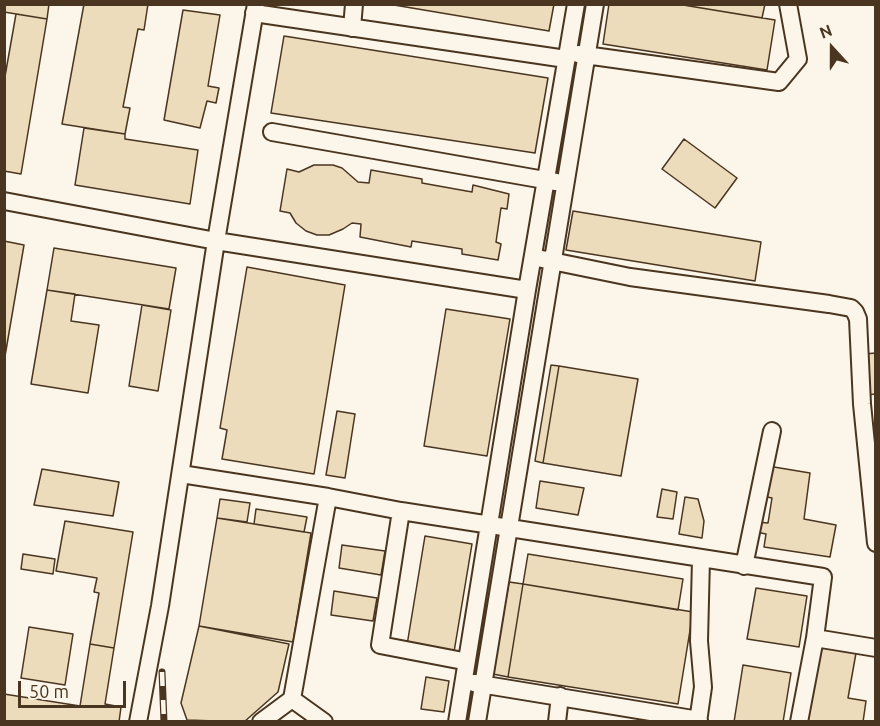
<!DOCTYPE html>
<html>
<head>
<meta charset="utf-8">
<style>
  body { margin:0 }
  #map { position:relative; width:880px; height:726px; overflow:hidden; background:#fbf6e9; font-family:Ubuntu,sans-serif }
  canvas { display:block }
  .frame { position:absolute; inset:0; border:6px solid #4a3520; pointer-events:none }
  .north { position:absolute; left:802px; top:18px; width:60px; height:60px; -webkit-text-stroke:4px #fbf6e9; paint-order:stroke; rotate:339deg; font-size:16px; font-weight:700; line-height:24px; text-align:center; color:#4a3520 }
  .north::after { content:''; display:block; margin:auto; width:21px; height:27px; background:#4a3520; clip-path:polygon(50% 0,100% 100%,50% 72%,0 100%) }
  .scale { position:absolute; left:18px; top:681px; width:108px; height:27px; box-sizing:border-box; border:3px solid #4a3520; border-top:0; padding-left:8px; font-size:18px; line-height:21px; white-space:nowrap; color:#4a3520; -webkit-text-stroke:4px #fbf6e9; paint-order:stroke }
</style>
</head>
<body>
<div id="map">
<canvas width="880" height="726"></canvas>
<div class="frame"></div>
<div class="north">N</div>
<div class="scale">50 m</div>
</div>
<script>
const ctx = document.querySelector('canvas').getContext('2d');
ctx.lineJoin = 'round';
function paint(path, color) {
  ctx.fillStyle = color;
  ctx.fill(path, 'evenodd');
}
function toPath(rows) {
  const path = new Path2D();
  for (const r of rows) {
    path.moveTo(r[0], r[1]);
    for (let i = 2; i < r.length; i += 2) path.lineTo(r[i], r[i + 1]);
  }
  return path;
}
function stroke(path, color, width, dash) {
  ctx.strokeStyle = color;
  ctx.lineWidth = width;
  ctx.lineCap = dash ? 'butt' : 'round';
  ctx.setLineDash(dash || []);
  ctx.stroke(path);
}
const building = toPath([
  [4,4,49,4,47,19,4,12,4,4],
  [84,4,148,4,144,30,138,29,123,107,130,108,125,134,62,124,84,4],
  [388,4,554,4,549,31,388,4],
  [609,4,677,4,775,20,767,70,603,44,609,4],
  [677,4,765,4,762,18,677,4],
  [183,10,220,15,208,86,219,88,216,103,207,101,200,128,164,120,183,10],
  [16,14,47,19,21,174,4,171,4,82,16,14],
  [284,36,548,78,535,153,271,113,284,36],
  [84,128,125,134,125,139,198,150,190,204,75,185,84,128],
  [684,139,737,178,715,208,662,169,684,139],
  [314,165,333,165,342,168,358,182,369,183,371,170,422,179,422,183,472,192,473,185,509,194,507,209,501,208,496,242,501,244,498,260,462,254,462,249,412,241,411,247,360,237,361,224,352,223,343,229,329,235,317,235,306,231,296,223,290,213,280,211,287,169,299,172,314,165],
  [573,211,761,242,755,281,566,250,573,211],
  [4,241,24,245,4,362,4,241],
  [54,248,176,268,169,309,47,290,54,248],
  [247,267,345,285,314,474,222,459,227,430,220,428,247,267],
  [47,290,75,294,71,321,99,325,88,393,31,384,47,290],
  [142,305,171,310,158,391,129,386,142,305],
  [446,309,510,319,487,456,424,446,446,309],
  [876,353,876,394,866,395,864,354,876,353],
  [551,365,559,366,543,463,535,461,551,365],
  [559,366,638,379,621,476,543,463,559,366],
  [337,411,355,414,345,478,326,475,337,411],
  [768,466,810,473,804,519,836,525,830,557,764,547,766,534,756,532,758,522,768,523,772,498,762,496,768,466],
  [42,469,119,482,113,516,34,505,42,469],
  [540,481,584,488,578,515,536,508,540,481],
  [662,489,677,492,673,519,657,517,662,489],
  [685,497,698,499,704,521,702,538,679,534,685,497],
  [220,499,250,503,247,522,217,518,220,499],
  [256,509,307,517,304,532,254,524,256,509],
  [217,518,311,533,293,642,199,626,217,518],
  [65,521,133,532,114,648,90,644,99,593,94,592,97,578,56,571,65,521],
  [425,536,472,544,454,652,407,645,425,536],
  [342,545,385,551,381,575,339,568,342,545],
  [23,554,55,559,53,574,21,569,23,554],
  [528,554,683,579,678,610,523,584,528,554],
  [509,582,523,584,508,677,493,674,509,582],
  [523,584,693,612,678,704,508,677,523,584],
  [756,588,807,596,799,647,747,639,756,588],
  [334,591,377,598,373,621,331,615,334,591],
  [199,626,289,644,278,692,244,722,187,720,181,703,199,626],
  [29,627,73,634,65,685,21,678,29,627],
  [90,644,114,648,105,704,121,707,119,722,4,722,4,694,80,706,90,644],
  [821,647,856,653,848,698,866,701,863,722,806,722,821,647],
  [743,665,791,673,783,722,734,722,743,665],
  [426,677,449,681,444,712,421,709,426,677]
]);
paint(building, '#ecdcbc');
stroke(building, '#4a3520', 1.5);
const minor = toPath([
  [254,13,566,59],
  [352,28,354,4],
  [578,54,779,82,798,59,788,4],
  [272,132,556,182],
  [4,201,216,241,527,290,576,4],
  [542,259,630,277,829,304,851,308,855,312,858,319,862,404,876,543],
  [181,474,328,497,401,511,823,577,815,638,799,722],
  [401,511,380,645,458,660],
  [744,566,772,431],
  [815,638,876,648],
  [474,683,699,720],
  [292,699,324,722],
  [138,722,160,606,216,241,256,4],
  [261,722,292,699,328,497],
  [457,722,527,290],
  [477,722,595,4],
  [557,722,560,696],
  [698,722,703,687,699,641,701,559]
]);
stroke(minor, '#4a3520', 20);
stroke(minor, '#fbf6e9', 16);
const rail = toPath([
  [162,672,164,722]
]);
stroke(rail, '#4a3520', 7);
stroke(rail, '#fbf6e9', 4.5, [14]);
</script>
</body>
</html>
